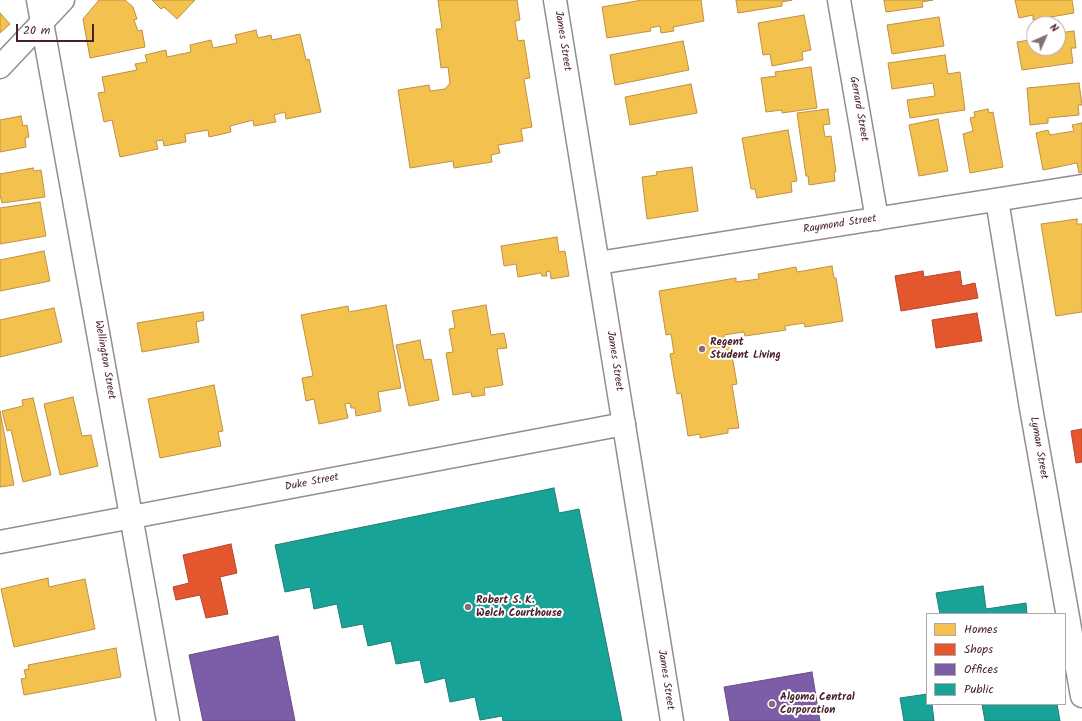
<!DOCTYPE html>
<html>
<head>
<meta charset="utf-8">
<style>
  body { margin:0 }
  #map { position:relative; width:1082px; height:721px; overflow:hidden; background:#fff; font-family:Kalam,sans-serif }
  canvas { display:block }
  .legend { position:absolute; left:926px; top:613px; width:140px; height:92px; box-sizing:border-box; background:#fff; border:1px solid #b7a5aa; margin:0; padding:5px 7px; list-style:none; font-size:12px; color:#4a1f2b }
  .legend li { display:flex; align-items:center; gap:8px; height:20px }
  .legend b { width:20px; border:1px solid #b7a5aa }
  .north { position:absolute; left:1026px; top:16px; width:40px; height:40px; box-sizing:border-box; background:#fff; border:1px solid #b7a5aa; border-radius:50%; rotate:45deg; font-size:11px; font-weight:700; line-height:16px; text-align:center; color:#4a1f2b }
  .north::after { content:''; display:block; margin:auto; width:14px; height:18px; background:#896d75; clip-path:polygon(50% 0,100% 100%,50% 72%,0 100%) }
  .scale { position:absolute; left:16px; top:24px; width:78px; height:18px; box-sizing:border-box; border:2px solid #4a1f2b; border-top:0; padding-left:5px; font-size:12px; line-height:14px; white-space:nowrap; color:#4a1f2b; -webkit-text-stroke:3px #fff; paint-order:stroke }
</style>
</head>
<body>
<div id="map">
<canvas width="1082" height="721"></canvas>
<ul class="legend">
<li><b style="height:11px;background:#f2c14e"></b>Homes</li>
<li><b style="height:11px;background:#e4572e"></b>Shops</li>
<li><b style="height:11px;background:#7b5ea7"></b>Offices</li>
<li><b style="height:11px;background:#17a398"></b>Public</li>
</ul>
<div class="north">N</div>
<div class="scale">20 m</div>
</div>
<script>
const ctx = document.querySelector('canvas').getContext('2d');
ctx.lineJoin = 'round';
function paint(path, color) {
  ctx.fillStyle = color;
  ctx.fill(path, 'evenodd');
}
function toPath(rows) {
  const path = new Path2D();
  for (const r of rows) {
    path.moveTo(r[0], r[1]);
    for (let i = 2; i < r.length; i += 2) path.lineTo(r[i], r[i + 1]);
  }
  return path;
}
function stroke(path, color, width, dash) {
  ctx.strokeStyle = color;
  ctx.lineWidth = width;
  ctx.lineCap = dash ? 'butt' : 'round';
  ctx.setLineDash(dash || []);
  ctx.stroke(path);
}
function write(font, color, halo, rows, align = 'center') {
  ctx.font = font + ' Kalam,sans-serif';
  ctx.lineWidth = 4;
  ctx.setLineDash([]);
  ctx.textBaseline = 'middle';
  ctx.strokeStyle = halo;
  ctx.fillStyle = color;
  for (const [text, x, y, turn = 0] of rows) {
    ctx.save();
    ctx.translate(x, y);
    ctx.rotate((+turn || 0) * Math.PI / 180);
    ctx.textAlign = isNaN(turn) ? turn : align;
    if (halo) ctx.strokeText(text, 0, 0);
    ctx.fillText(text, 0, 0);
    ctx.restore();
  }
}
const homes = toPath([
  [99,0,125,0,133,7,137,19,134,20,138,31,142,30,145,47,90,58,83,19,99,0],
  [152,0,195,0,177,19,164,7,161,9,152,0],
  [438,0,517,0,520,20,515,21,518,41,524,40,530,78,524,79,532,127,521,129,523,141,498,145,500,153,491,155,492,162,454,168,453,161,410,168,398,90,429,85,430,91,445,89,450,83,448,67,441,68,436,29,442,29,438,0],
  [642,0,701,0,704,21,673,27,674,31,661,33,660,26,650,28,651,31,607,38,602,7,642,0],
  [736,0,792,0,782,2,782,6,738,13,736,0],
  [884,0,933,0,922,2,923,7,886,12,884,0],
  [1015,0,1072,0,1074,13,1033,20,1033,15,1019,18,1015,0],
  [0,13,10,24,0,33,0,13],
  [804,15,811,50,802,52,803,60,772,66,770,54,763,55,758,23,804,15],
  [939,17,944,46,892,54,887,25,939,17],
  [256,30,258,38,271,35,272,40,300,34,306,60,309,59,321,112,286,119,285,112,274,115,276,122,254,126,253,120,230,126,231,132,209,137,208,130,185,134,186,142,164,146,163,140,156,141,158,149,120,157,112,120,104,122,98,93,105,92,102,77,137,70,135,64,147,62,145,55,166,50,167,57,191,52,190,45,211,40,213,48,237,43,235,35,256,30],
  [1074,31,1076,48,1071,48,1073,63,1022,70,1017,42,1030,40,1030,37,1034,37,1034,48,1058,48,1058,33,1074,31],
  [683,41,689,70,615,85,610,55,683,41],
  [945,55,948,74,960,72,965,110,910,118,907,100,935,96,933,83,892,89,888,63,945,55],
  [811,67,817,108,782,113,782,110,766,112,761,78,776,76,775,72,811,67],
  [1079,83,1082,105,1078,105,1079,115,1048,118,1048,123,1030,125,1027,88,1079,83],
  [691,84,697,113,630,125,625,97,691,84],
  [828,109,830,124,823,125,825,137,831,136,836,172,834,172,835,181,809,185,808,176,806,176,797,113,828,109],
  [988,109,989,113,993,112,1003,167,970,173,963,134,973,131,970,118,975,117,974,112,988,109],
  [21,116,23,126,27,125,29,137,25,138,26,147,0,152,0,120,21,116],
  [938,119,948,171,919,176,909,125,938,119],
  [1082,123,1082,172,1079,173,1077,163,1043,170,1036,133,1048,130,1050,135,1074,131,1072,125,1082,123],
  [788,130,797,181,791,182,792,192,757,198,755,189,751,189,742,138,788,130],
  [692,167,698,211,647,219,642,177,657,175,656,172,692,167],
  [33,168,34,171,41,170,45,197,2,203,0,195,0,174,33,168],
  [40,202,46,236,0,244,0,208,40,202],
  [1077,219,1077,224,1082,224,1082,312,1056,316,1041,224,1077,219],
  [557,237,559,252,565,251,569,276,551,279,550,271,546,272,547,276,542,276,541,273,518,277,516,264,504,266,501,246,557,237],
  [44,251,50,281,0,291,0,260,44,251],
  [832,266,834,278,836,278,843,321,805,327,804,323,785,326,786,330,745,336,744,332,724,335,725,344,730,344,737,384,732,385,739,428,728,429,728,433,700,438,700,434,688,436,681,393,677,394,670,354,674,353,671,334,666,335,659,291,736,278,736,282,759,279,758,274,796,267,797,272,832,266],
  [386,305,401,388,378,392,381,411,356,416,355,408,351,408,350,403,345,404,348,418,319,424,314,399,306,401,302,378,313,376,301,315,348,306,349,312,386,305],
  [486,305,491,335,504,333,507,348,497,349,503,385,484,388,485,395,472,397,471,392,453,395,446,353,453,352,449,329,455,328,452,311,486,305],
  [54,308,62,342,0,357,0,320,54,308],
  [203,312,204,320,196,322,199,342,142,352,137,323,203,312],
  [420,340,424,360,431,359,439,400,409,406,396,345,420,340],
  [214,385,223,431,218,432,221,446,160,458,148,399,214,385],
  [73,397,82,436,91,435,98,466,60,475,44,404,73,397],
  [33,398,51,475,23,482,11,430,7,431,2,411,23,406,22,400,33,398],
  [0,411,14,485,0,487,0,411],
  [48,578,49,587,85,579,95,629,14,647,1,589,48,578],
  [116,648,121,677,24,695,21,679,26,678,24,670,29,669,28,665,116,648]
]);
paint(homes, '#f2c14e');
stroke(homes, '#c09044', 1);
const shops = toPath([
  [923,271,924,277,960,271,962,286,975,283,978,298,901,311,895,276,923,271],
  [977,313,982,341,936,348,932,320,977,313],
  [1082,429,1082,462,1076,463,1071,431,1082,429],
  [231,544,237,573,220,577,228,614,206,618,200,595,176,600,173,587,189,583,183,555,231,544]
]);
paint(shops, '#e4572e');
stroke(shops, '#b6462d', 1);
const offices = toPath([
  [278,636,295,721,203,721,189,655,278,636],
  [812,672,820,721,730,721,724,687,812,672]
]);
paint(offices, '#7b5ea7');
stroke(offices, '#6c4b82', 1);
const public = toPath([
  [554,488,559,513,579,509,622,721,503,721,502,716,480,720,475,697,450,702,445,678,425,683,420,660,396,664,391,641,368,646,363,624,342,628,337,604,314,609,310,587,285,592,275,545,554,488],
  [983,586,986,609,1026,603,1027,614,940,614,936,593,983,586],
  [927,694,927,704,932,704,934,721,904,721,900,698,927,694],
  [982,704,1057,704,1060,721,985,721,982,704]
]);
paint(public, '#17a398');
stroke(public, '#267b77', 1);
const minor = toPath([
  [38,0,168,721],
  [839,0,877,219],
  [0,67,63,0],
  [997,200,1031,408,1082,696],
  [598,263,1082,186],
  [0,542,624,424]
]);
const secondary = toPath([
  [555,0,672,721]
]);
stroke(minor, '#948c8e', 25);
stroke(secondary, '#948c8e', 25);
stroke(minor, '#fff', 22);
stroke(secondary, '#fff', 22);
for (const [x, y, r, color] of [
  [702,349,4,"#896d75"],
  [468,607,4,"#896d75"],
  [772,704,4,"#896d75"]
]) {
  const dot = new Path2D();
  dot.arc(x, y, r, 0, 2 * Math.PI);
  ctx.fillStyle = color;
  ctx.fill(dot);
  stroke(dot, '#fff', 1.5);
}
write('11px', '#4a1f2b', '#fff', [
  ["James Street",562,41,81],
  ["Gerrard Street",858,109,80],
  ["Raymond Street",840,225,-9],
  ["Wellington Street",104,360,80],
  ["James Street",614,361,81],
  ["Lyman Street",1038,448,80],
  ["Duke Street",312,483,-11],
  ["James Street",665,680,81]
]);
write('bold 11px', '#4a1f2b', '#fff', [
  ["Regent",710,343],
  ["Student Living",710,356],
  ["Robert S. K.",476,601],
  ["Welch Courthouse",476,614],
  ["Algoma Central",780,698],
  ["Corporation",780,711]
], 'left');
</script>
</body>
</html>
